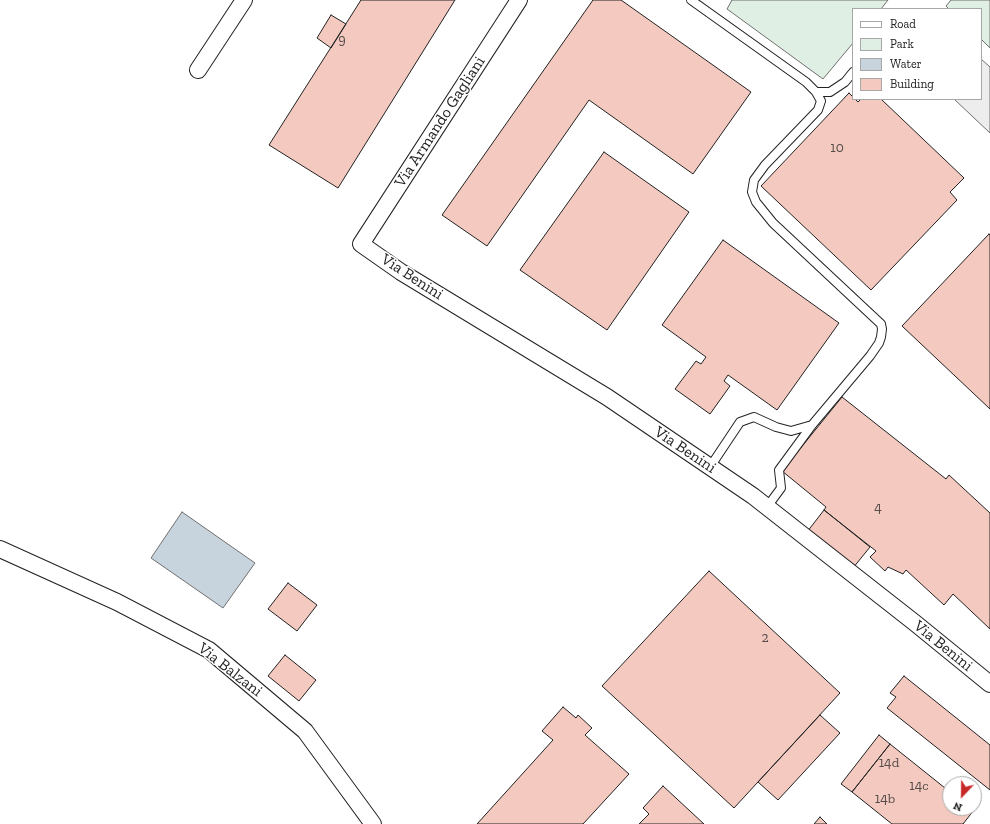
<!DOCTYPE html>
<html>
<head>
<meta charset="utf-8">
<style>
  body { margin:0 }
  #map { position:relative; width:990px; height:824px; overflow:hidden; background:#fff; font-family:"Zilla Slab",serif }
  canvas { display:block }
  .legend { position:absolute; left:852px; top:8px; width:130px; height:92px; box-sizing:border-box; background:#fff; border:1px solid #a7a7a7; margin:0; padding:5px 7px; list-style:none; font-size:12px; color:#222 }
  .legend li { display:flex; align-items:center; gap:8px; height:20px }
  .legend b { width:20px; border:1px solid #a7a7a7 }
  .north { position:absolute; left:942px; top:776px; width:40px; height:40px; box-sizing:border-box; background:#fff; border:1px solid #a7a7a7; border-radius:50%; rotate:202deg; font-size:11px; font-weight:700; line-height:16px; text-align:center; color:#222 }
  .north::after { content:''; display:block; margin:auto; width:14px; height:18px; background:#c62828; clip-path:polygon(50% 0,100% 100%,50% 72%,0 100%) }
</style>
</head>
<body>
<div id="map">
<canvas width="990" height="824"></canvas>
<ul class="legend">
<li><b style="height:5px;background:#fff"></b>Road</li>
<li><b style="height:11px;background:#e0efe3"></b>Park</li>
<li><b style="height:11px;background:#c7d3dd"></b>Water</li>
<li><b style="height:11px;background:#f3c9c0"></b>Building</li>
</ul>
<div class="north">N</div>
</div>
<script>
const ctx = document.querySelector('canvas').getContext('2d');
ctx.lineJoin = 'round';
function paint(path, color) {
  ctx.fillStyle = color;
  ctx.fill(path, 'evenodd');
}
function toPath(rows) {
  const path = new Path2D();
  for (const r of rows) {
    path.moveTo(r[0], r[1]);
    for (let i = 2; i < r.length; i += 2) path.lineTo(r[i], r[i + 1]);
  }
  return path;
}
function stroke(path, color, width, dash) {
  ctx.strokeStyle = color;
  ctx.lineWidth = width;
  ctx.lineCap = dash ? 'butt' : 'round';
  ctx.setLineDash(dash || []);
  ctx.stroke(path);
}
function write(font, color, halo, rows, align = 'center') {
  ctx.font = font + ' "Zilla Slab",serif';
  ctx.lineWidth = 3;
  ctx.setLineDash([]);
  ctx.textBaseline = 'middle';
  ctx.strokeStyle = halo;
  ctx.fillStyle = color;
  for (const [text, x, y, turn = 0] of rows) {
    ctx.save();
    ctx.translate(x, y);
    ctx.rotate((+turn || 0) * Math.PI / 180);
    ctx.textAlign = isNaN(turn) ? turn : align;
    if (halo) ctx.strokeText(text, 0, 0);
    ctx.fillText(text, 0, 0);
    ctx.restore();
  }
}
const green = toPath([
  [732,0,888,0,881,9,853,9,853,43,823,79,727,9,732,0],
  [951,0,990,0,990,48,981,39,981,9,949,9,946,6,951,0]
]);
paint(green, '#e0efe3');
stroke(green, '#6f6f6f', 1);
const parking = toPath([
  [981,59,990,67,990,133,954,99,981,99,981,59]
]);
paint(parking, '#ededed');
stroke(parking, '#6f6f6f', 1);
const water = toPath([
  [182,512,255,563,223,608,151,558,182,512]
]);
paint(water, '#c7d3dd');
stroke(water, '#6f6f6f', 1);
const building = toPath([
  [361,0,455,0,338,188,269,145,361,0],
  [593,0,621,0,751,92,693,174,589,100,487,246,442,215,593,0],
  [331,15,346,24,331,48,317,38,331,15],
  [849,93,853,97,853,99,855,99,858,102,861,99,881,99,964,178,950,192,957,200,871,290,761,186,849,93],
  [604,152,689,212,607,330,520,270,604,152],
  [989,234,990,235,990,409,902,326,989,234],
  [723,240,839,323,777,410,728,375,724,381,730,386,710,414,675,389,696,361,701,364,706,357,662,325,723,240],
  [842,397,946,479,949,475,990,513,990,629,953,594,944,605,906,570,903,574,888,567,885,571,870,557,876,551,824,510,826,507,782,471,842,397],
  [824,510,870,547,853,568,807,532,824,510],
  [709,571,840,693,734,808,602,686,709,571],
  [288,583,317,605,297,631,268,609,288,583],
  [285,655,316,680,299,701,268,676,285,655],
  [904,676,990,745,990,790,887,708,896,697,890,693,904,676],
  [563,707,576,718,578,715,592,728,585,735,629,774,583,824,477,824,553,740,542,731,563,707],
  [820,715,840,733,778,800,758,782,820,715],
  [879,735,890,744,852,792,841,784,879,735],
  [890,744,950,792,950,808,971,808,974,810,963,824,892,824,852,792,890,744],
  [663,786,704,824,639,824,649,814,643,808,663,786],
  [820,817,827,824,814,824,820,817]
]);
paint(building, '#f3c9c0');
stroke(building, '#222', 1);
const service = toPath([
  [691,0,806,82,816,92,821,101,818,110,765,165,754,180,752,192,756,202,773,223,881,324,882,329,881,337,879,343,870,356,812,425,791,431,776,427,754,417,740,422,710,467],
  [816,92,830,92,845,82,853,72],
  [767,507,781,488,779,470,812,425]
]);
const minor = toPath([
  [519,0,361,244,401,272,607,397,753,496,915,623,990,684],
  [198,70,244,0],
  [0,549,117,602,209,650,305,731,373,824]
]);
stroke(service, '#222', 10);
stroke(minor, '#222', 18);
stroke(service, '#fff', 8);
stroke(minor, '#fff', 16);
write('14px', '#564c4a', null, [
  ["9",342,40],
  ["10",837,148],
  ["4",878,508],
  ["2",765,638],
  ["14d",889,763],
  ["14c",919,786],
  ["14b",885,799]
]);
write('16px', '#222', '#fff', [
  ["Via Armando Gagliani",440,122,-57],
  ["Via Benini",412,277,33],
  ["Via Benini",685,450,34],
  ["Via Benini",943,646,39],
  ["Via Balzani",230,670,38]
]);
</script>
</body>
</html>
